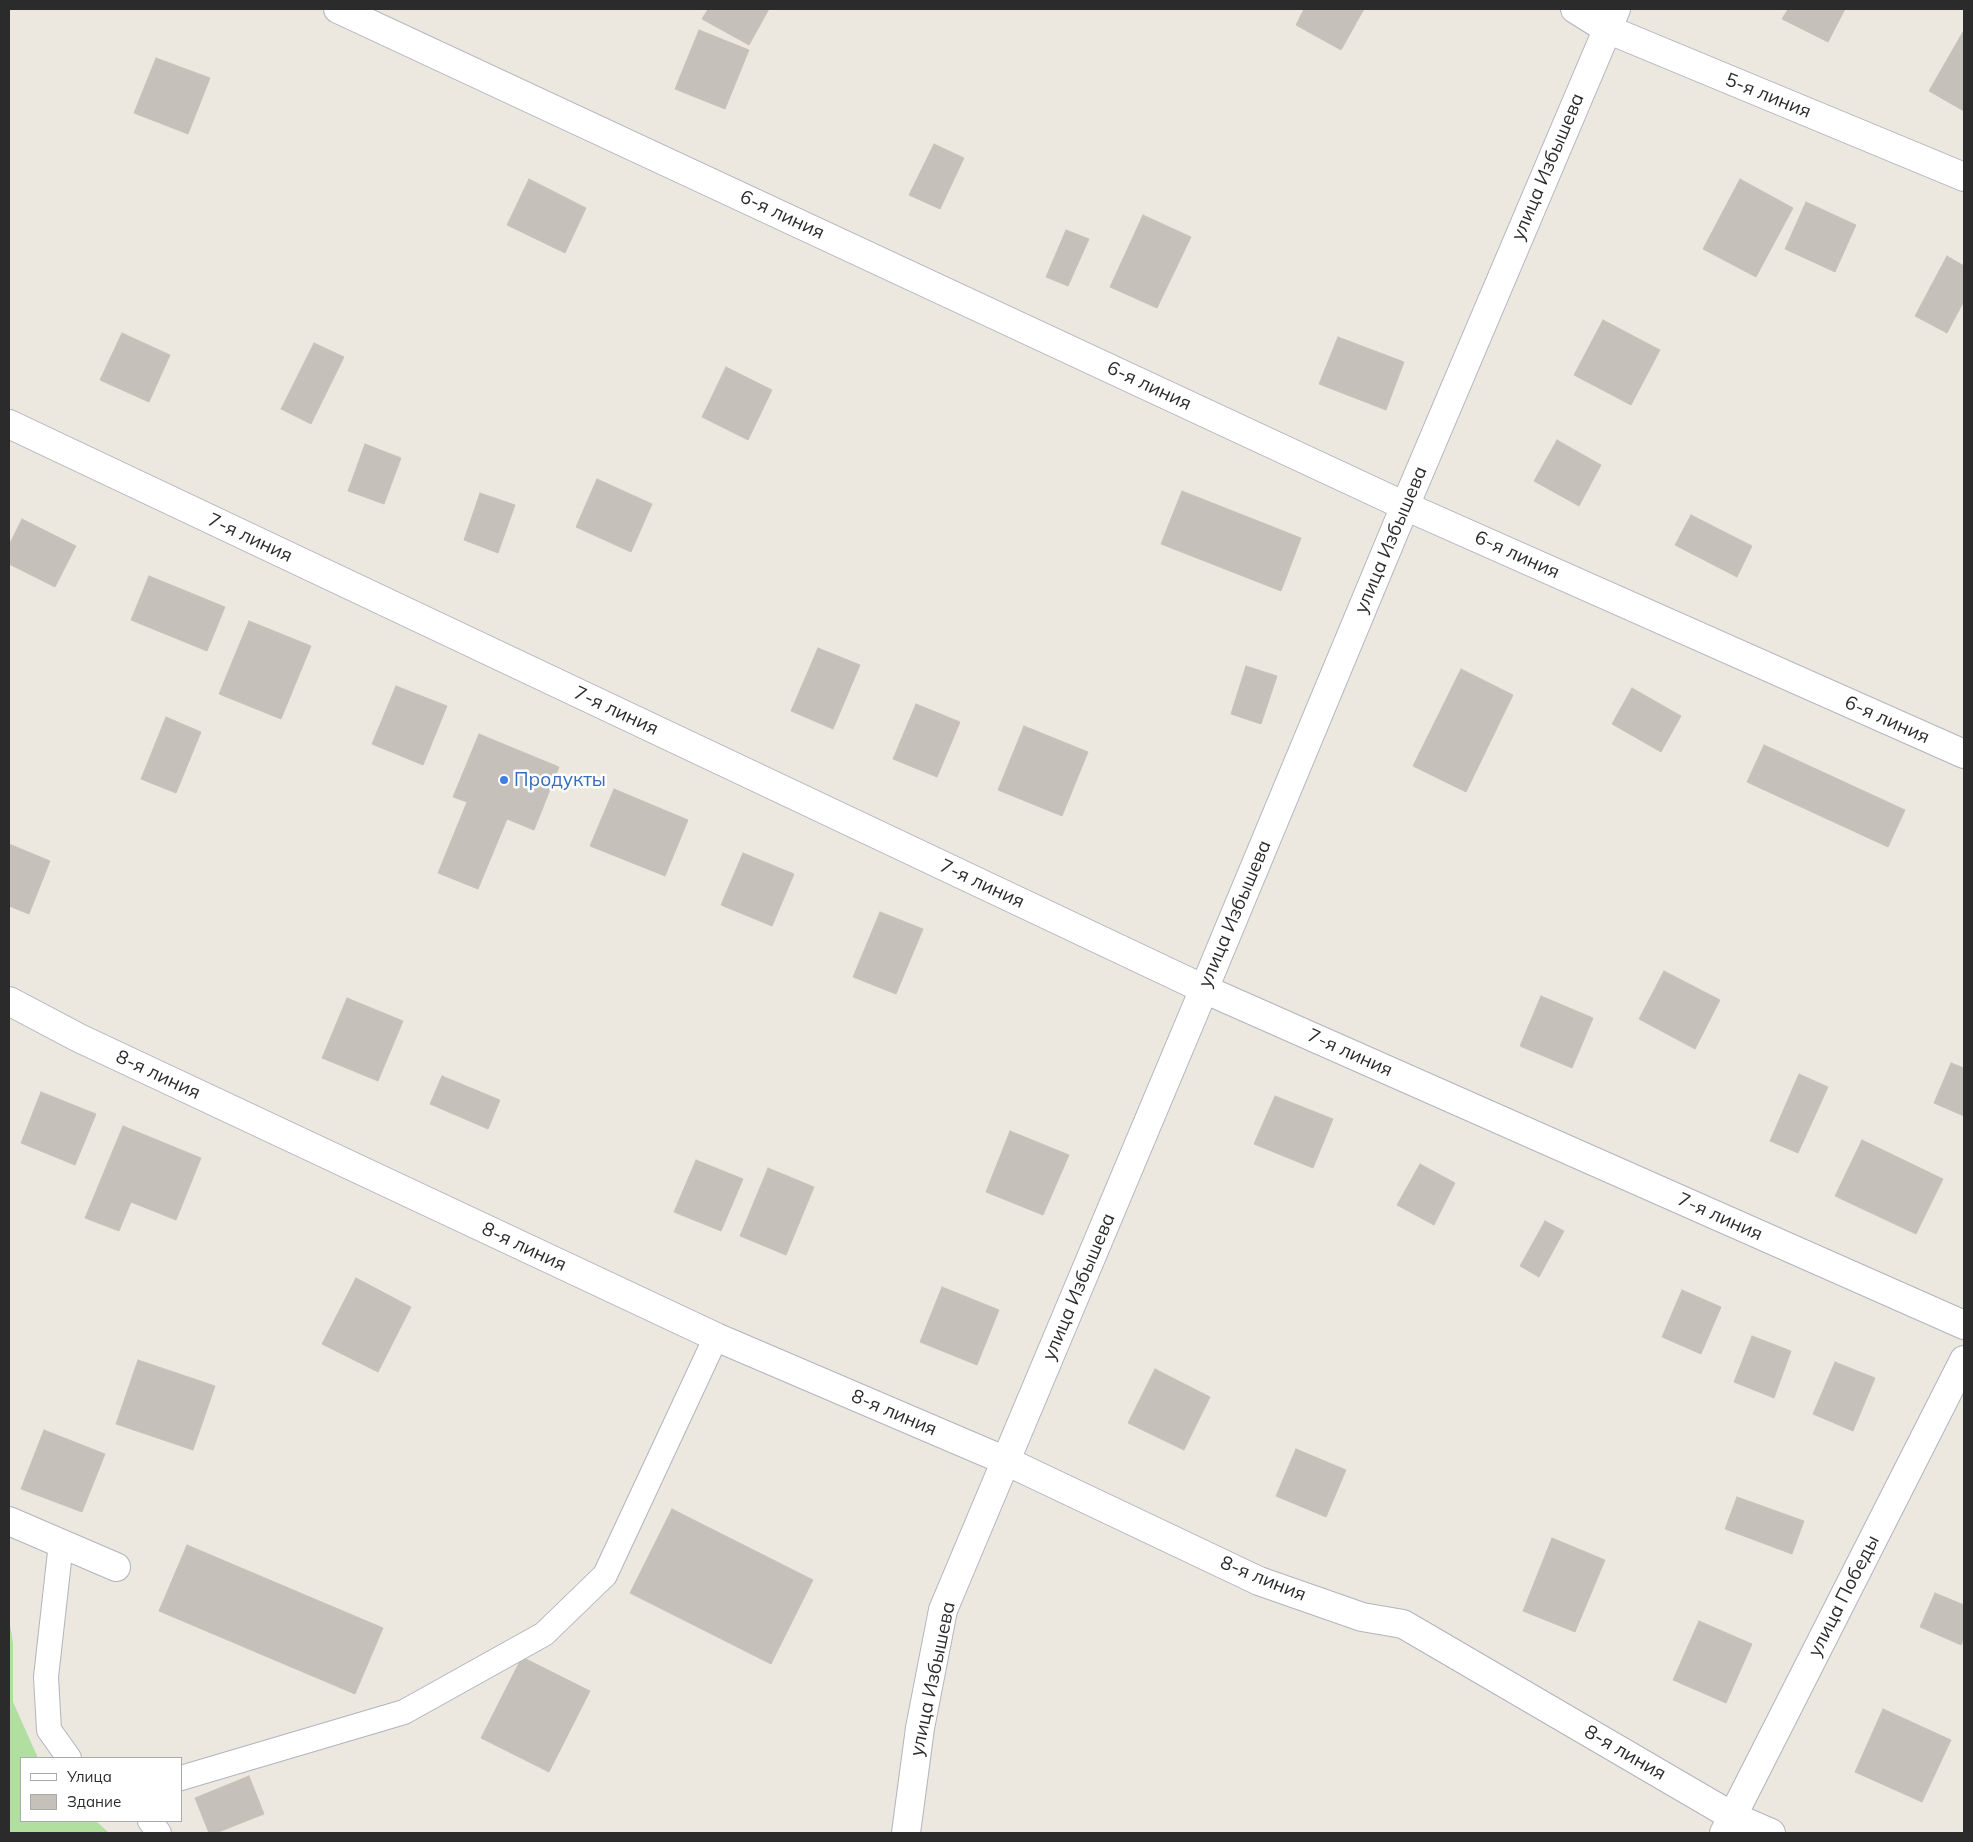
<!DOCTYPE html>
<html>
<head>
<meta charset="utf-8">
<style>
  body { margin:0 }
  #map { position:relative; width:1973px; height:1842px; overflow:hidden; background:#ece7df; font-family:Mulish,sans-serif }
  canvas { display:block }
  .frame { position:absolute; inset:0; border:10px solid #2b2b2b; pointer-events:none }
  .legend { position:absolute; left:20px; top:1757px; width:162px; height:65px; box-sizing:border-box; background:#fff; border:1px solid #aaa; margin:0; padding:6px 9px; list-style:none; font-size:15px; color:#2b2b2b }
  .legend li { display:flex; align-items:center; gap:10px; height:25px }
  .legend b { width:25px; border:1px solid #aaa }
</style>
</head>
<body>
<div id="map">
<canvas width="1973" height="1842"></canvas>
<div class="frame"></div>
<ul class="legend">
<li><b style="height:6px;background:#fff"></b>Улица</li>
<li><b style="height:14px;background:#c5c1ba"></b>Здание</li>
</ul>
</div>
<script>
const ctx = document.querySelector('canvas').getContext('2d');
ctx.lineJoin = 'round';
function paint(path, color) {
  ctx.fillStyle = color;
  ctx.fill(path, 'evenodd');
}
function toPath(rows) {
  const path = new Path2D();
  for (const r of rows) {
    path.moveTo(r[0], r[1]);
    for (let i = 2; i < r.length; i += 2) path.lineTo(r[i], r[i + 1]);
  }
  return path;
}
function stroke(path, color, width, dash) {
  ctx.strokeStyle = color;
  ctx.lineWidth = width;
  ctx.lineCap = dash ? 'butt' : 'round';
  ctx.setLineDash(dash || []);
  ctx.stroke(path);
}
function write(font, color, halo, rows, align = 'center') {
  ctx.font = font + ' Mulish,sans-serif';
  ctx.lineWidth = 5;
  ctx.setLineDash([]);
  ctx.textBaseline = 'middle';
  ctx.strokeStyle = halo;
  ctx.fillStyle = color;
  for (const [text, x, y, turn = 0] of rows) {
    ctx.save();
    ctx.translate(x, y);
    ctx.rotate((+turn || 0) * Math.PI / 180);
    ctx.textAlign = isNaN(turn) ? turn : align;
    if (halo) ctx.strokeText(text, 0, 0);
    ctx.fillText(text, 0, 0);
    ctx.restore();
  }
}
paint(toPath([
  [9,1619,13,1643,13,1702,38,1758,21,1758,21,1821,96,1821,109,1833,9,1833]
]), '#b0df9f');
const building = toPath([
  [708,9,769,9,749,45,702,19,708,9],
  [1304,9,1364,9,1341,50,1296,25,1304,9],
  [1788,9,1845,9,1828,42,1782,19,1788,9],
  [699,30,749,50,725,109,675,89,699,30],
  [1964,30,1964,111,1929,91,1964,30],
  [156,58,210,78,188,134,134,113,156,58],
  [934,144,964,158,940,209,909,195,934,144],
  [529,179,586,208,565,253,507,225,529,179],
  [1740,179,1793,208,1756,277,1703,249,1740,179],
  [1806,202,1856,225,1835,272,1785,249,1806,202],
  [1143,215,1191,237,1157,308,1110,287,1143,215],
  [1066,230,1089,239,1068,286,1046,277,1066,230],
  [1947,256,1964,266,1964,301,1947,333,1915,316,1947,256],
  [1603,320,1660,350,1631,405,1574,375,1603,320],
  [122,333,170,355,149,402,100,380,122,333],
  [1338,337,1404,362,1386,410,1319,384,1338,337],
  [314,343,344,357,311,424,281,409,314,343],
  [726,367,772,390,748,440,702,417,726,367],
  [1557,440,1601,465,1579,506,1534,481,1557,440],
  [365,444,401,458,384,504,348,491,365,444],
  [597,479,652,504,631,552,576,527,597,479],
  [1182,491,1301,538,1281,591,1161,544,1182,491],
  [480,493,515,505,498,553,464,540,480,493],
  [1691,515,1752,546,1737,577,1675,545,1691,515],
  [22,519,76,546,55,587,9,564,9,545,22,519],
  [149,576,225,607,207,651,131,620,149,576],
  [249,621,311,646,281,719,219,694,249,621],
  [818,648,860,665,833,729,791,711,818,648],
  [1246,666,1277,676,1261,724,1231,714,1246,666],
  [1461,669,1513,695,1466,792,1413,766,1461,669],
  [396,686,447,706,423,765,372,744,396,686],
  [1632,688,1681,716,1661,752,1612,724,1632,688],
  [916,704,960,722,937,777,893,759,916,704],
  [166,717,201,732,176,793,141,779,166,717],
  [1024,726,1088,752,1062,816,998,790,1024,726],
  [479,734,559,767,534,830,507,819,478,889,438,873,467,802,453,797,479,734],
  [1764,745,1905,810,1888,847,1747,782,1764,745],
  [614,789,688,820,665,876,590,846,614,789],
  [9,844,50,861,29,914,9,906,9,844],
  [743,853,794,874,772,926,721,905,743,853],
  [880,912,923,929,896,994,853,977,880,912],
  [1664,971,1720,1000,1695,1049,1639,1019,1664,971],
  [1541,996,1593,1018,1572,1068,1520,1046,1541,996],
  [347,998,403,1021,378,1081,322,1058,347,998],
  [1951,1063,1964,1068,1964,1116,1934,1103,1951,1063],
  [1799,1074,1828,1087,1798,1153,1770,1141,1799,1074],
  [442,1076,500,1100,488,1129,430,1104,442,1076],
  [41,1092,96,1114,75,1165,21,1143,41,1092],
  [1275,1096,1333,1119,1313,1168,1254,1144,1275,1096],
  [123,1126,201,1158,176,1220,131,1202,119,1231,85,1218,123,1126],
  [1010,1131,1069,1155,1043,1215,986,1192,1010,1131],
  [1862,1140,1943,1179,1916,1234,1835,1196,1862,1140],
  [696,1160,743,1179,721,1231,674,1212,696,1160],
  [1420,1164,1455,1183,1434,1225,1397,1205,1420,1164],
  [768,1168,814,1187,786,1255,740,1236,768,1168],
  [1545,1221,1564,1231,1539,1277,1520,1266,1545,1221],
  [356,1278,411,1307,378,1372,322,1344,356,1278],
  [942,1287,999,1310,977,1365,920,1342,942,1287],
  [1682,1290,1721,1307,1701,1354,1662,1337,1682,1290],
  [1752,1336,1791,1351,1774,1398,1734,1382,1752,1336],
  [138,1360,215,1386,193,1450,116,1424,138,1360],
  [1835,1362,1875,1378,1853,1431,1813,1414,1835,1362],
  [1155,1369,1210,1397,1184,1450,1128,1423,1155,1369],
  [44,1430,105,1454,82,1512,21,1489,44,1430],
  [1296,1449,1346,1470,1326,1517,1276,1496,1296,1449],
  [1737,1497,1804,1521,1792,1554,1725,1529,1737,1497],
  [672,1509,813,1580,771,1664,630,1593,672,1509],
  [1552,1538,1605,1560,1575,1632,1523,1611,1552,1538],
  [187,1545,383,1628,355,1694,159,1611,187,1545],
  [1935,1593,1964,1605,1964,1638,1961,1645,1920,1627,1935,1593],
  [1699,1621,1752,1644,1726,1703,1673,1680,1699,1621],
  [522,1657,590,1691,549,1772,481,1738,522,1657],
  [1883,1709,1951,1740,1922,1802,1855,1772,1883,1709],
  [249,1776,264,1814,216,1833,209,1833,195,1798,249,1776]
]);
paint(building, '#c5c1ba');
stroke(building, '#c8c3b8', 1);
const lane = toPath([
  [61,1543,46,1677,49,1730,69,1758],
  [181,1778,404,1712,544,1634,605,1575,716,1337],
  [150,1821,159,1833]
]);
const street = toPath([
  [338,9,1405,506,1964,754],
  [1575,9,1607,29,1964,177],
  [9,1001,79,1038,716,1337,1006,1461,1259,1581,1362,1617,1403,1624,1732,1816,1771,1833],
  [9,1521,116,1567],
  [906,1833,920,1728,943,1610,1204,989],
  [1724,1833,1964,1360]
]);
const secondary = toPath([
  [9,424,1204,989,1964,1325],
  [1204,989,1405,506,1616,9]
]);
stroke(lane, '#b2b4be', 26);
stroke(street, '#b2b4be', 30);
stroke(secondary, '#b2b4be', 30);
stroke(lane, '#fff', 24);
stroke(street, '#fff', 28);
stroke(secondary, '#fff', 28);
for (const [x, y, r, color] of [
  [504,780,5,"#3f7fe0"]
]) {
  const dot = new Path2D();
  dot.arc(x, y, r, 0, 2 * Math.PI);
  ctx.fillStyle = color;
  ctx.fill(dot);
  stroke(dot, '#fff', 2);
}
write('19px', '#2b2b2b', '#fff', [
  ["5-я линия",1768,96,22],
  ["улица Избышева",1548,167,-67],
  ["6-я линия",782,215,25],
  ["6-я линия",1149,386,25],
  ["7-я линия",250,538,25],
  ["улица Избышева",1391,540,-67],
  ["6-я линия",1517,555,24],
  ["7-я линия",616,711,25],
  ["6-я линия",1887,720,24],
  ["7-я линия",982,884,25],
  ["улица Избышева",1235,914,-67],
  ["7-я линия",1350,1053,24],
  ["8-я линия",158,1075,25],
  ["7-я линия",1720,1217,24],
  ["8-я линия",524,1247,25],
  ["улица Избышева",1079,1287,-67],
  ["8-я линия",894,1413,23],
  ["8-я линия",1263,1579,22],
  ["улица Победы",1844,1596,-63],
  ["улица Избышева",933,1679,-78],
  ["8-я линия",1625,1753,30]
]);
write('19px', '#366cbe', '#fff', [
  ["Продукты",514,780]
], 'left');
</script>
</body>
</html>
